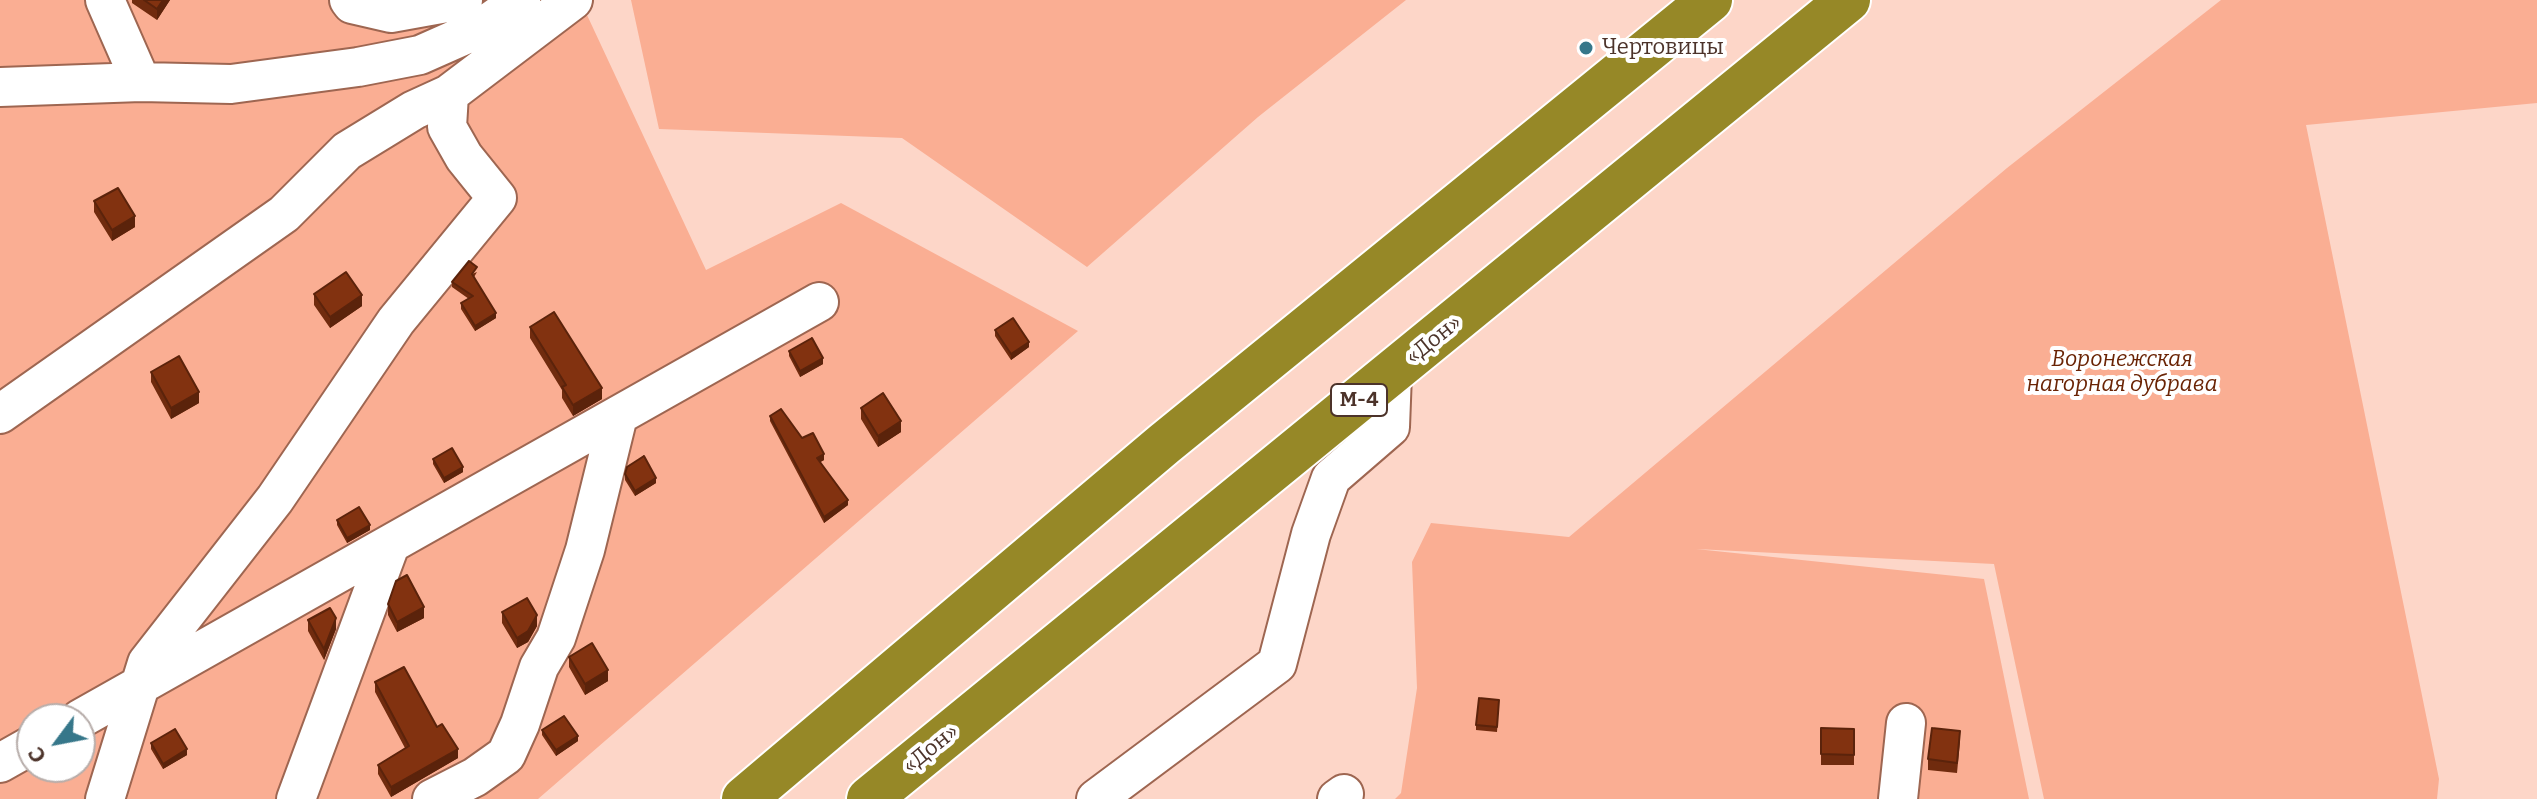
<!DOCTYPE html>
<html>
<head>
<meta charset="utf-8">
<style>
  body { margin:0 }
  #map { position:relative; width:2537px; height:799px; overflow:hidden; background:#fdd6c8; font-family:Bitter,serif }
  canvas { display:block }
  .north { position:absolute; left:16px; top:703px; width:80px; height:80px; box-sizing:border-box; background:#fff; border:2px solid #b7adaa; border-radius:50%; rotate:238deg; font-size:22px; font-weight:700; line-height:32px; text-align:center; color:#4c332a }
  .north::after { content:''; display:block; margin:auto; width:28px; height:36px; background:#36778a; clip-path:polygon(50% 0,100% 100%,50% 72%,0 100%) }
</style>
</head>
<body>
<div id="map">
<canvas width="2537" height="799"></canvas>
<div class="north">С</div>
</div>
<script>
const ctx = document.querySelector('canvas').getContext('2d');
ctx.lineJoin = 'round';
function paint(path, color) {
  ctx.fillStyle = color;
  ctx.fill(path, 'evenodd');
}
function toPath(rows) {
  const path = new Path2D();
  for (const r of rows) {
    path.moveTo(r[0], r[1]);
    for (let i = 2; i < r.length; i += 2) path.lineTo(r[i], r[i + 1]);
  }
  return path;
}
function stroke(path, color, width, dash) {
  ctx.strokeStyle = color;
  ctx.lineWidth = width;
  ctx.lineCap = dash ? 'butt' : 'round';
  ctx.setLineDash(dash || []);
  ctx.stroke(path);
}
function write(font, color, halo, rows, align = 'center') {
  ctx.font = font + ' Bitter,serif';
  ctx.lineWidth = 8;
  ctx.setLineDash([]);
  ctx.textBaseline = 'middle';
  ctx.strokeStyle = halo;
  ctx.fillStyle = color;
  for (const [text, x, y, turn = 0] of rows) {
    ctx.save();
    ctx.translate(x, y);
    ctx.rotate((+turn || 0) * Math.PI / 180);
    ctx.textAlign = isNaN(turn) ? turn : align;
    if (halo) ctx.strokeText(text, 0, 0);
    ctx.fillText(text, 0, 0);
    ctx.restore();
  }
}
paint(toPath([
  [0,0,580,0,706,270,841,203,1078,331,538,799,0,799],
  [32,719,80,719,80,767,32,767],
  [631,0,1406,0,1258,117,1087,267,902,138,659,129],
  [2221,0,2537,0,2537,103,2306,125,2439,779,2437,799,2044,799,1994,564,1696,549,1984,579,2029,799,1395,799,1401,793,1417,688,1412,562,1431,523,1569,537,2007,168]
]), '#faae93');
const minor = toPath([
  [105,0,141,82],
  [349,0,352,4,391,13,463,0],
  [0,87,141,82,231,84,358,67,420,55,481,28,521,0],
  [0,414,284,214,347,151,414,110,449,94],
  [80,719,819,302],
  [0,763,32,745],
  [105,799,147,663,275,499,396,321,497,198,464,157,447,127,449,94,573,0],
  [296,799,390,545],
  [432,799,475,777,506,755,520,724,539,667,556,638,585,550,618,416],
  [1096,799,1277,664,1311,534,1331,478,1390,427,1392,374],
  [1337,799,1344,794],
  [1898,799,1906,723]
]);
const highway = toPath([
  [744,799,1164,444,1710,0],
  [869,799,1848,0]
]);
stroke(minor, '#9e6651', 42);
stroke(highway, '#fff', 48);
stroke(minor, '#fff', 38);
stroke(highway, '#968827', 44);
paint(toPath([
  [132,0,170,0,157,20,132,3],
  [94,201,135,227,112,241,94,212],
  [477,272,474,277,496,318,475,331,461,309,461,303,469,299,452,287,452,282],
  [314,294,362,306,330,328,314,305],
  [530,327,602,399,573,416,562,398,562,390,530,338],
  [995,330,1029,347,1011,360,995,336],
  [789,351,823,364,800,377,789,356],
  [151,372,199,403,171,419,151,382],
  [861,408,901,432,878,447,861,419],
  [770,416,802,438,824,460,820,462,848,505,824,523,770,421],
  [433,459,463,472,444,483,433,464],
  [625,474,656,483,635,496,625,480],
  [337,520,370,530,347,543,337,525],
  [388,604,424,618,397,632,388,615],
  [502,612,537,626,528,642,517,648,502,623],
  [308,620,336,629,324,660,308,631],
  [569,657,608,681,585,695,569,667],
  [375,682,437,727,458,758,391,797,378,774,378,765,405,748,375,692],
  [1499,700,1497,732,1476,730,1476,725],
  [1821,728,1854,729,1854,765,1821,765],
  [542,730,578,741,556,756,542,735],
  [1960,741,1957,773,1928,770,1928,759],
  [151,743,187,755,163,769,151,749]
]), '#702b0e');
paint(toPath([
  [163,0,170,0,157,20,157,9],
  [135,216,135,227,112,241,112,230],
  [362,295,362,306,330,328,330,317],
  [496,313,496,318,475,331,475,326],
  [1029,342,1029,347,1011,360,1011,354],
  [823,358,823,364,800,377,800,371],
  [602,388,602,399,573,416,573,405],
  [199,392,199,403,171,419,171,408],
  [901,421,901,432,878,447,878,436],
  [824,454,824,460,817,464,817,458],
  [463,467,463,472,444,483,444,478],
  [656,478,656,483,635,496,635,491],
  [848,500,848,505,824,523,824,517],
  [370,525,370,530,347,543,347,538],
  [424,607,424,618,397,632,397,622],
  [537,615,537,626,528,642,517,648,517,638],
  [336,618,336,629,324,660,324,649],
  [608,670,608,681,585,695,585,684],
  [578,736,578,741,556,756,556,750],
  [187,749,187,755,163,769,163,764],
  [458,749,458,758,391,797,391,787]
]), '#5b230b');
const building = toPath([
  [144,0,163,0,157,9,144,0],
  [118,188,135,216,112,230,94,201,118,188],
  [469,261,477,267,472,274,496,313,475,326,461,303,473,296,452,282,469,261],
  [346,272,362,295,330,317,314,294,346,272],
  [554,312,602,388,573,405,562,387,566,385,530,327,554,312],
  [1013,318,1029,342,1011,354,995,330,1013,318],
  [812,338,823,358,800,371,789,351,812,338],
  [179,356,199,392,171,408,151,372,179,356],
  [883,393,901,421,878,436,861,408,883,393],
  [781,409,802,438,813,433,824,454,817,458,848,500,824,517,770,416,781,409],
  [452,448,463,467,444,478,433,459,452,448],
  [644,456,656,478,635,491,625,474,627,467,644,456],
  [359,507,370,525,347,538,337,520,359,507],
  [407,575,424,607,397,622,388,604,396,581,407,575],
  [527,598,537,615,528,631,517,638,502,612,527,598],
  [330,608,336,618,324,649,308,620,330,608],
  [592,643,608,670,585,684,569,657,592,643],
  [404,667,437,727,442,724,458,749,391,787,378,765,409,746,375,682,404,667],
  [1479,698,1499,700,1497,727,1476,725,1479,698],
  [564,716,578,736,556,750,542,730,564,716],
  [1821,728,1854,729,1854,755,1821,754,1821,728],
  [1932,728,1960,731,1957,763,1928,759,1932,728],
  [175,729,187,749,163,764,151,743,175,729]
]);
paint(building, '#823210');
stroke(building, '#5b230b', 2);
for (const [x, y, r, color] of [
  [1586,48,8,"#36778a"]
]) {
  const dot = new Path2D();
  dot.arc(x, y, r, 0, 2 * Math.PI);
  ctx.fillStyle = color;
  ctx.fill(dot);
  stroke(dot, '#fff', 3);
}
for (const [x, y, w] of [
  [1359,400,56]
]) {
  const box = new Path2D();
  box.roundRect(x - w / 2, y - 16, w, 32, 6);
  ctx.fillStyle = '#fff';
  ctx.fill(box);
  stroke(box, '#4c332a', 2);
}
write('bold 20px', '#4c332a', null, [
  ["М-4",1359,400]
]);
write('22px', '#4c332a', '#fff', [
  ["Чертовицы",1602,48]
], 'left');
write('22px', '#4c332a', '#fff', [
  ["«Дон»",1434,340,-39],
  ["«Дон»",931,749,-39]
]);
write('italic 22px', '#6a2405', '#fff', [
  ["Воронежская",2122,360],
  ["нагорная дубрава",2122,385]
]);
</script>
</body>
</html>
